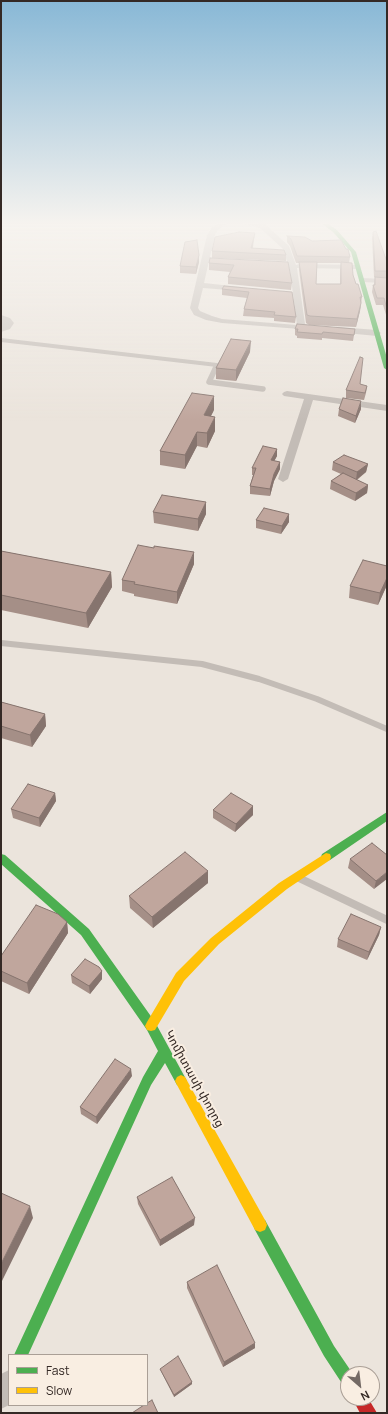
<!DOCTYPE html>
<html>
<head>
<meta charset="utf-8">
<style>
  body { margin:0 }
  #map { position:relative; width:388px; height:1414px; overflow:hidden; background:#ebe4dc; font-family:Manrope,sans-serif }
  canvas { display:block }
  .frame { position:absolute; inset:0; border:2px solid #342925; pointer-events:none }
  .legend { position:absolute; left:8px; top:1354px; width:140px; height:52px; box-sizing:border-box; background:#f9eee2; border:1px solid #aa9f96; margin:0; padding:5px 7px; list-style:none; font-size:12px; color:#342925 }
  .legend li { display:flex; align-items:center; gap:8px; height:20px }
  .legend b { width:20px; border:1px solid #aa9f96 }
  .north { position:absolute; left:340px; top:1366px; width:40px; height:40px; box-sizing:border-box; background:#f9eee2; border:1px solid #aa9f96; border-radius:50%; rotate:152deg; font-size:11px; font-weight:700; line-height:16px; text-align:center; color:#342925 }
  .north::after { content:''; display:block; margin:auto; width:14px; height:18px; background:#746a65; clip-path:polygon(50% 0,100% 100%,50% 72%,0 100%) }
</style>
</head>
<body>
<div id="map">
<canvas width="388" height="1414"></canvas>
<div class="frame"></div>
<ul class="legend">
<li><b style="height:5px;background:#4caf50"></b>Fast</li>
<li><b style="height:5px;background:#ffc107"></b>Slow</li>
</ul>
<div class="north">N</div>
</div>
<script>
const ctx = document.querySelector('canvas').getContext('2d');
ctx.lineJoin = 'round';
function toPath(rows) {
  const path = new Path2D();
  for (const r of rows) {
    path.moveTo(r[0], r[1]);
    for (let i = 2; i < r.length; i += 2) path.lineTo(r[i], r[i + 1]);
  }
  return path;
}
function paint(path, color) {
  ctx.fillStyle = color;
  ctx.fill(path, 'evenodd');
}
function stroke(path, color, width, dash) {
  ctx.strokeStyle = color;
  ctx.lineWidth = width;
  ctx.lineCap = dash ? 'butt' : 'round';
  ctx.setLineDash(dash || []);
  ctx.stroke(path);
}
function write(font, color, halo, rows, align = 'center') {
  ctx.font = font + ' Manrope,"Noto Sans Armenian",sans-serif';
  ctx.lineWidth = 4;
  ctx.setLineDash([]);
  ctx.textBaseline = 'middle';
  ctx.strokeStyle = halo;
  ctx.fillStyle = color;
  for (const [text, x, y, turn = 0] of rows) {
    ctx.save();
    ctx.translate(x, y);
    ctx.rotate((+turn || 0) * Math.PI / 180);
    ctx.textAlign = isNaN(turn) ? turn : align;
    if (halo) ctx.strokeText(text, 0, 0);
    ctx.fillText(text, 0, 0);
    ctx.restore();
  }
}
paint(toPath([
  [1,315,10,318,14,323,10,329,1,332,1,315]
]), '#cbc4be');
stroke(toPath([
  [361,280,387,281],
  [1,340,217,365,215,368]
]), '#c3bcb6', 4);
stroke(toPath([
  [216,367,209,382,263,389]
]), '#c3bcb6', 5.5);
stroke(toPath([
  [1,643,202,664,259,679,317,699,387,729]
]), '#c3bcb6', 6);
stroke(toPath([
  [299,878,387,920]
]), '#c3bcb6', 8);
paint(toPath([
  [219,223,227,223,218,230,215,235,204,283,241,287,245,289,241,291,203,288,198,308,200,311,212,316,222,319,297,325,290,271,283,249,260,228,241,223,265,224,289,246,296,265,299,264,357,265,361,267,357,269,297,268,305,324,313,326,314,328,313,330,222,323,206,320,194,315,190,308,207,235,212,227,219,223],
  [338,327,377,330,381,333,377,336,335,332,334,330,338,327],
  [287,391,387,405,387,411,313,400,288,479,283,482,278,479,304,399,284,396,282,394,284,392,287,391],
  [9,1370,9,1405,1,1409,1,1374,9,1370]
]), '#c3bcb6');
paint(toPath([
  [321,223,327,223,337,230,356,252,387,358,387,370,384,368,351,252,333,232,321,223],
  [387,812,387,821,330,860,326,861,322,860,321,857,322,854,387,812],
  [1,854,5,855,89,929,155,1022,187,1081,185,1085,181,1087,177,1085,165,1063,151,1085,28,1355,14,1355,143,1077,158,1051,147,1030,81,935,1,864,1,854],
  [260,1218,265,1220,334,1346,353,1374,348,1374,348,1387,343,1385,324,1356,255,1230,253,1225,255,1220,260,1218]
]), '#4caf50');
paint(toPath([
  [326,853,330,854,331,857,330,860,287,889,219,944,184,981,155,1030,151,1031,147,1030,145,1026,147,1022,176,973,211,938,279,883,326,853],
  [181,1075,185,1077,265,1220,267,1225,265,1230,260,1232,255,1230,177,1085,175,1081,177,1077,181,1075]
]), '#ffc107');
paint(toPath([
  [352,1398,368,1398,377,1413,360,1413,352,1398]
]), '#c62828');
paint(toPath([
  [373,232,387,262,387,278,374,277,372,238],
  [255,233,254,239,253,248,286,255,286,261,212,258,212,251],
  [287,236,312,241,350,257,349,263,356,284,362,297,360,311,356,327,309,325,306,323,299,270,299,263,296,263,290,246,287,242],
  [317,263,341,263,340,270,340,284,316,284],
  [210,258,292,283,291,290,228,284,228,277,230,272,209,270,209,263],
  [199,262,196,274,180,273,180,266],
  [375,277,387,278,387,318,383,305,376,305,372,292,373,285,374,285],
  [222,289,292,292,296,317,295,323,274,321,274,318,243,316,244,309,247,298,222,295],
  [295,329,355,329,353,341,322,338,322,340,297,338,297,336,295,335],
  [250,352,236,381,216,379,216,368],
  [367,386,366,393,364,400,346,398,346,390],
  [339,409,361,409,355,423,338,416],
  [214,410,211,416,215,431,207,448,197,446,185,469,160,465,160,451],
  [277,449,277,456,274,461,280,462,280,469,274,481,270,496,250,494,250,486,253,475,252,475,252,468],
  [333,462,368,464,366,472,357,480,368,485,367,493,355,501,330,489,331,481,341,474,332,470],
  [153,512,206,514,198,531,154,523],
  [289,514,289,522,281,534,256,528,256,520],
  [154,548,194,564,177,604,134,596,134,594,122,591,122,580],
  [1,551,111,572,112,587,88,628,1,610],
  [387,566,387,585,378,605,349,598,350,586],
  [1,702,45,714,46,726,32,747,1,738],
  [55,793,56,801,40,827,13,818,11,809],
  [213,810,253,815,235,832,213,818],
  [387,855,374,889,348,868,350,859],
  [208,871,208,883,153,928,130,908,129,896],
  [67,922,68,933,29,994,1,981,1,956],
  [381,927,379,935,367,960,337,947,338,939],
  [102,971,102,979,90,994,72,983,71,975],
  [132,1076,97,1124,81,1114,80,1107],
  [137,1197,194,1225,160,1246,138,1204],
  [187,1282,255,1348,223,1367,187,1288],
  [160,1369,192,1382,192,1384,174,1397]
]), '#a58f87');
paint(toPath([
  [255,233,254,239,251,254,251,248],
  [199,255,199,262,196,274,196,267],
  [361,303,360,311,356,327,357,319],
  [251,341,250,352,236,381,236,370],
  [214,396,214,410,204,429,204,415],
  [361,401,361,409,355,423,356,416],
  [215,417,215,431,207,448,207,433],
  [197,432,197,446,185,469,185,455],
  [277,449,277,456,271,467,271,460],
  [280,462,280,469,274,481,270,496,270,489,274,474],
  [368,464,366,472,356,480,357,472],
  [368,485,367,493,355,501,356,493],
  [206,502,206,514,198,531,198,519],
  [289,514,289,522,281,534,282,526],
  [194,552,194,564,177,604,177,592],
  [111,572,112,587,88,628,86,613],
  [387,578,387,585,378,605,380,593],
  [45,714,46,726,32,747,30,735],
  [55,793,56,801,40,827,39,818],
  [253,806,253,815,235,832,236,824],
  [208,871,208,883,153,928,152,917],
  [387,872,387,879,374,889,376,881],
  [67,922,68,933,29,994,27,983],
  [381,927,379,935,367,960,369,952],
  [102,971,102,979,90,994,89,986],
  [131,1069,132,1076,97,1124,96,1117],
  [30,1206,33,1218,1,1283,1,1264],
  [195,1218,194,1225,160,1246,160,1240],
  [255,1343,255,1348,223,1367,224,1362],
  [192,1382,192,1384,174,1397,174,1395]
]), '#86746e');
const building = toPath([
  [376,231,387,262,387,271,375,271,373,232,376,231],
  [239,232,255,233,251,248,284,250,286,255,212,251,215,237,239,232],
  [287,236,305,237,312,241,341,240,346,249,348,249,350,257,297,256,291,239,287,236],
  [197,240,199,255,196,267,180,266,185,242,197,240],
  [210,258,288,262,292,283,228,277,234,265,209,263,210,258],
  [299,262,317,262,316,284,341,284,341,262,352,263,353,275,356,284,358,284,362,297,360,297,361,303,357,319,310,316,307,315,299,262],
  [375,277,387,278,387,309,384,298,377,298,373,285,375,285,375,277],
  [224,286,292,292,296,317,274,315,275,312,244,309,249,292,222,289,224,286],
  [297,324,355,329,354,335,323,332,322,334,297,332,298,329,295,329,297,324],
  [231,339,251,341,236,370,216,368,231,339],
  [360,357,363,358,360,384,367,386,365,393,346,390,360,357],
  [192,393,214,396,204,415,215,417,207,433,197,432,185,455,160,451,192,393],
  [343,398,361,401,356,416,339,409,343,398],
  [263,446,277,449,271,460,280,462,274,474,270,489,250,486,256,468,252,468,263,446],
  [344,455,368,464,357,472,333,462,344,455],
  [343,473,368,485,356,493,331,481,343,473],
  [162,495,206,502,198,519,153,512,162,495],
  [264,508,289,514,282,526,256,520,264,508],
  [138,545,154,548,154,546,194,552,177,592,134,584,135,582,122,580,138,545],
  [1,551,111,572,86,613,1,595,1,551],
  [363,560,387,566,387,578,380,593,350,586,363,560],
  [1,702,45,714,30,735,1,726,1,702],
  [28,784,55,793,39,818,11,809,28,784],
  [231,793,253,806,236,824,213,810,231,793],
  [372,843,387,855,387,872,376,881,350,859,372,843],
  [185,852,208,871,152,917,129,896,185,852],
  [36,905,58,914,67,922,27,983,1,971,1,956,36,905],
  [351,914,381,927,369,952,338,939,351,914],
  [85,959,99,967,102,971,89,986,71,975,85,959],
  [115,1059,131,1069,96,1117,80,1107,115,1059],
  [172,1177,195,1218,160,1240,137,1197,172,1177],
  [1,1193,30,1206,1,1264,1,1193],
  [217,1265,255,1343,224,1362,187,1282,217,1265],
  [178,1356,192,1382,174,1395,160,1369,178,1356],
  [152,1400,158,1413,132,1413,144,1405,147,1405,147,1403,152,1400]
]);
paint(building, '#c0a69d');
stroke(building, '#86746e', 1);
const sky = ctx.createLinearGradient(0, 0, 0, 421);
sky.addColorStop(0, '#88b8d6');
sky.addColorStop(0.53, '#f6f3ef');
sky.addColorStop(1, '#f6f3ef00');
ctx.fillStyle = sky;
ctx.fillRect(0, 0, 388, 421);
write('12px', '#342925', '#f9eee2', [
  ["Կոմիտասի փողոց",194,1079,61]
]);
</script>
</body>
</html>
